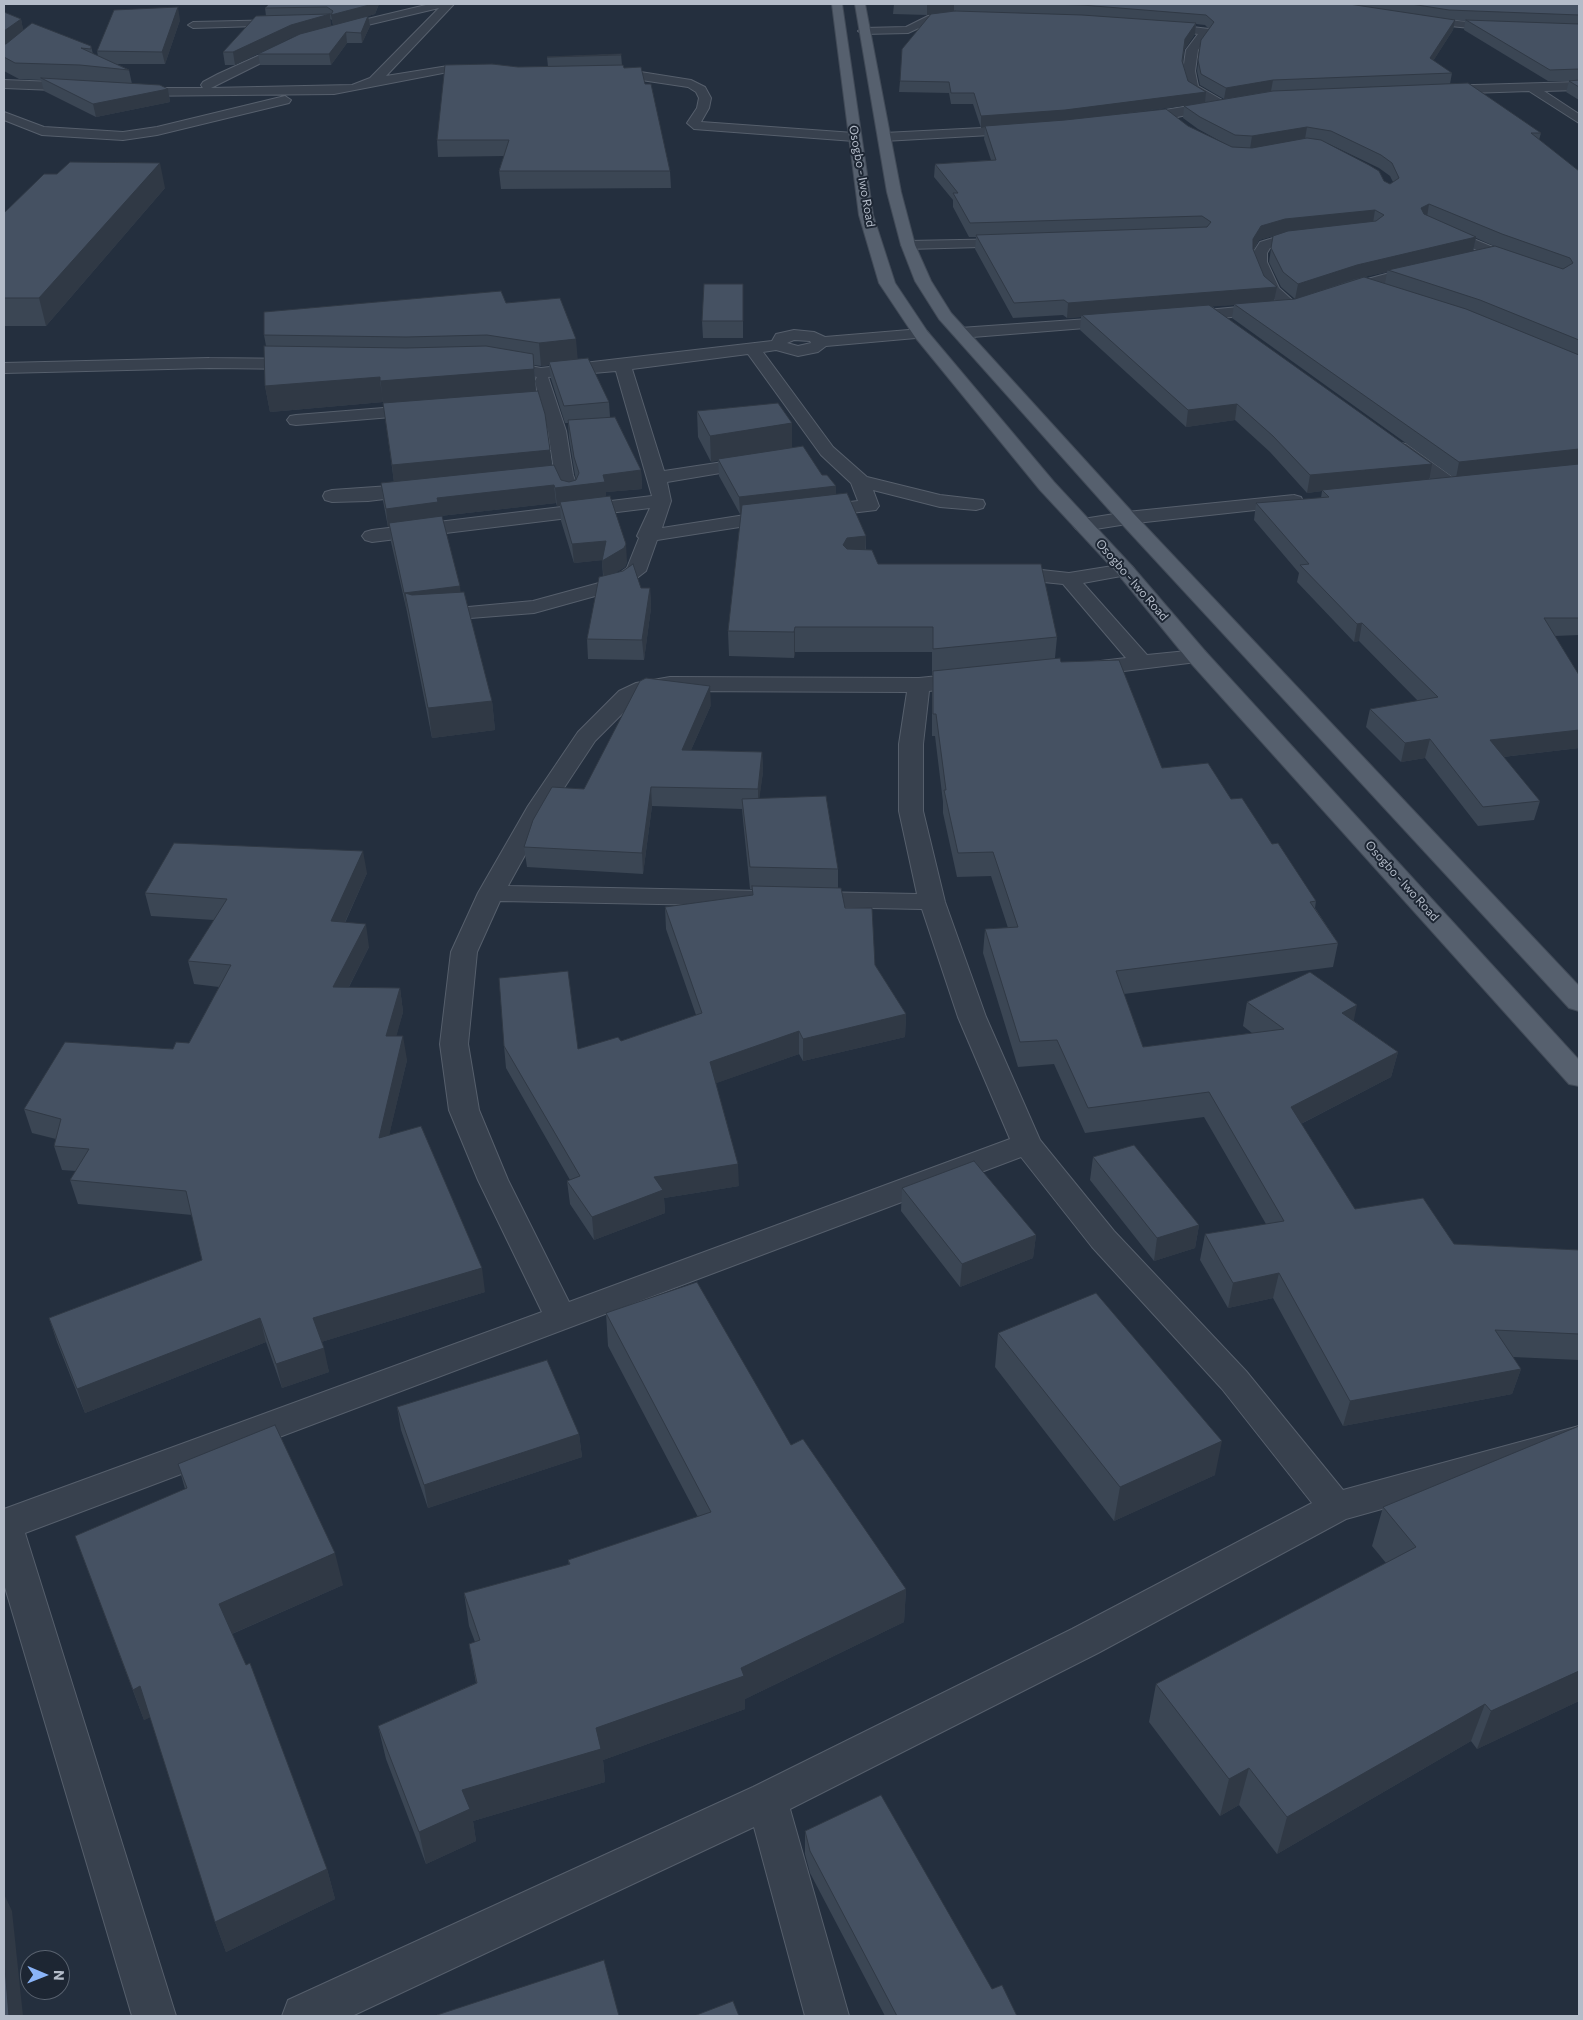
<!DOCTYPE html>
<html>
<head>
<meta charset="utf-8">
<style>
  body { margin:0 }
  #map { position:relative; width:1583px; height:2020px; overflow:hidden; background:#242f3e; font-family:Commissioner,sans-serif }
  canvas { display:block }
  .frame { position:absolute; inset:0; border:5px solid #b4bcc9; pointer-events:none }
  .north { position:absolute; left:20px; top:1950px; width:50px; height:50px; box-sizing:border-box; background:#1d2633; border:1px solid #59626f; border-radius:50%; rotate:91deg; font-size:14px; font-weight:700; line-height:20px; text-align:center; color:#b4bcc9 }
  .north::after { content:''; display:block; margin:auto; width:18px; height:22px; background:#8ab4f8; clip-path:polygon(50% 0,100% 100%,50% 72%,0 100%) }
</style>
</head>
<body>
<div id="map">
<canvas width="1583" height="2020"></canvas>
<div class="frame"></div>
<div class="north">N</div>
</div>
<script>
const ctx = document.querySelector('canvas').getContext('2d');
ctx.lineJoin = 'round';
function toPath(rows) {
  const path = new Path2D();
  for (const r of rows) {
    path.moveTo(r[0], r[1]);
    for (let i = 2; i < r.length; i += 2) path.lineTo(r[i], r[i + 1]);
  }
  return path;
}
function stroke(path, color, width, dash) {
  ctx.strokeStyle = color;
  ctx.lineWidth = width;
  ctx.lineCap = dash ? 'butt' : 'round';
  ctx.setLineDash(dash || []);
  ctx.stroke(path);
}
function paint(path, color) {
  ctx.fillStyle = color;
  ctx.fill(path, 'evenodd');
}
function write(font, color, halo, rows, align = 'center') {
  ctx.font = font + ' Commissioner,sans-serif';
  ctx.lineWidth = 4;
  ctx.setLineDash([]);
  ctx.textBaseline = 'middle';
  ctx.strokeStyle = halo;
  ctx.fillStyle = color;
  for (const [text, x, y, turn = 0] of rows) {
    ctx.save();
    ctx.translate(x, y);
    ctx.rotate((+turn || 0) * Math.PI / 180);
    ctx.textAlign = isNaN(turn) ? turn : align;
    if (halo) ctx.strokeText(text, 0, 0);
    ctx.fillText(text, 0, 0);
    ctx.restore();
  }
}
const street = toPath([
  [430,4,454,4,386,76,448,66,486,71,486,75,448,72,334,94,132,96,126,92,132,88,203,88,201,85,203,82,218,74,293,40,297,41,297,45,211,88,352,85,370,78,439,8,334,33,330,32,330,28,430,4],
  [958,13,963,16,962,18,934,21,908,33,864,34,858,31,864,28,906,27,928,16,958,13],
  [1416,17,1489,24,1579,27,1579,33,1489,30,1412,22,1412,18,1416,17],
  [285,20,289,21,289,25,193,28,188,25,193,22,285,20],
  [1159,23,1209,29,1211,31,1198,50,1195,71,1198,86,1224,101,1226,104,1224,107,1168,119,1131,122,1129,119,1135,115,1207,103,1188,90,1183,71,1186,50,1198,34,1155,28,1154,26,1159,23],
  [628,70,691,80,705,87,711,98,709,108,701,122,854,133,860,137,854,141,694,129,687,123,697,108,699,98,696,92,688,87,628,78,607,79,601,75,607,71,628,70],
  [4,80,80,83,86,87,80,91,4,88,4,80],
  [1579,82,1579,90,1544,91,1579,114,1579,123,1529,91,1440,94,1434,90,1440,86,1579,82],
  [285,96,291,100,289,103,157,135,123,140,42,135,4,120,4,112,44,127,123,132,157,127,285,96],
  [1022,126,1026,127,1028,130,1026,133,884,141,878,137,884,133,1022,126],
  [1442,226,1522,259,1524,262,1522,265,1512,265,1437,233,1435,230,1437,227,1442,226],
  [1307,233,1314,237,1312,240,1285,243,1270,248,1267,253,1267,262,1279,288,1299,306,1291,311,1285,309,1264,290,1253,262,1253,253,1260,242,1283,235,1307,233],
  [1012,239,1019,243,1017,246,908,249,901,245,908,241,1012,239],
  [1423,264,1428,266,1431,269,1428,272,1339,296,1331,291,1334,288,1423,264],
  [1271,304,1277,306,1279,309,1277,312,1185,322,1177,317,1185,312,1271,304],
  [1117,317,1125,322,1123,325,960,338,952,333,960,328,1117,317],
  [921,329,927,331,929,334,927,337,826,346,818,352,798,356,776,350,763,352,833,447,867,477,940,495,983,500,985,504,983,508,976,510,940,507,873,490,879,506,876,510,817,517,810,515,807,511,810,507,858,501,851,483,821,455,748,354,632,369,664,471,756,457,762,458,765,462,762,466,756,467,667,482,671,501,662,528,777,510,784,512,787,516,784,520,657,540,646,571,624,588,534,613,432,621,425,619,422,615,425,611,533,601,610,580,627,568,639,538,637,536,650,508,372,542,365,540,362,536,365,532,372,530,652,496,616,371,548,377,566,431,573,475,579,492,577,496,563,496,557,481,521,485,514,483,512,479,514,475,554,470,548,431,541,406,504,408,498,407,495,403,498,399,504,398,538,395,535,381,537,377,492,369,490,365,492,361,498,360,541,368,772,341,776,334,794,330,814,332,825,337,921,329],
  [794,340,810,341,811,343,798,346,787,343,794,340],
  [209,358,302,359,308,360,310,364,308,368,302,369,209,368,4,373,4,363,209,358],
  [421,405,427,406,430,410,427,414,296,425,290,424,287,420,290,416,296,415,421,405],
  [1400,443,1406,444,1459,482,1461,486,1459,490,1445,490,1394,452,1391,448,1394,444,1400,443],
  [419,484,426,486,428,490,426,494,368,501,332,502,325,500,323,496,325,492,332,490,419,484],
  [1294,495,1301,497,1303,501,1301,505,1127,524,1083,531,1076,529,1073,525,1076,521,1083,519,1127,512,1294,495],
  [1125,564,1132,566,1135,570,1132,574,1083,583,1147,655,1197,650,1205,651,1208,656,1205,661,1083,676,1075,674,1072,669,1075,664,1126,658,1063,584,1005,578,998,576,995,572,998,568,1005,566,1069,573,1125,564],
  [968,673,976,675,979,680,976,685,929,691,923,744,923,811,945,902,986,1017,1040,1140,1114,1231,1246,1371,1343,1490,1579,1426,1579,1454,1346,1519,1098,1653,790,1809,849,2016,805,2016,754,1827,352,2016,282,2016,288,2000,753,1787,1072,1629,1312,1503,1222,1389,1092,1247,1021,1157,25,1533,176,2016,132,2016,4,1584,4,1509,542,1312,478,1180,449,1110,440,1044,451,952,478,893,528,806,578,732,619,691,636,683,670,677,919,678,968,673],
  [670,691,907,692,899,744,899,811,917,894,508,886,552,806,595,741,635,701,650,694,670,691],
  [500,901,922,909,958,1017,1010,1139,569,1302,508,1180,479,1110,468,1044,477,952,500,901]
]);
const primary = toPath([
  [832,4,842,4,873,215,895,283,927,331,1054,482,1132,566,1205,651,1579,1060,1579,1086,1569,1084,1189,661,1118,574,1040,490,915,337,879,283,859,215,832,4],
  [855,4,865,4,901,192,915,245,931,281,951,313,1134,514,1579,986,1579,1011,1569,1008,1120,522,939,319,915,281,901,245,887,192,855,4]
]);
stroke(street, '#565f6c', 2);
stroke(primary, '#414a57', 2);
paint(street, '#38414e');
paint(primary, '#56606e');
paint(toPath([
  [269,4,379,4,375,14,368,16,370,26,362,43,347,43,331,65,260,65,258,54,296,36,292,37,235,65,225,65,223,52,266,16,265,8],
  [330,19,332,20,333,25,331,26],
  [894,4,1579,4,1579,100,1566,92,1569,81,1548,81,1464,30,1465,21,1455,20,1453,30,1433,61,1452,73,1450,84,1541,133,1539,140,1579,171,1579,635,1555,636,1579,748,1503,757,1540,801,1534,820,1478,826,1425,758,1401,762,1366,727,1370,709,1418,701,1359,641,1354,642,1297,582,1299,573,1254,520,1256,503,1321,498,1322,491,1307,493,1270,452,1235,420,1186,427,1080,330,1081,317,1067,318,1063,315,1013,318,975,249,976,237,969,237,953,207,953,200,934,177,935,164,991,160,984,139,985,127,981,128,973,104,951,104,949,93,899,92,900,81,943,13,927,15,893,14],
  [1196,24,1205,25,1209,29,1201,40,1197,71,1200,85,1224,99,1205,102,1206,92,1188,81,1183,61,1184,50,1195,34],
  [1188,105,1184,106,1183,118,1198,129,1229,146,1188,126,1115,115],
  [1327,143,1379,168,1390,176,1393,182,1390,184,1384,181],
  [1273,236,1269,262,1281,287,1295,299,1274,301,1277,287,1264,276,1254,249,1259,240],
  [1476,238,1494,246,1473,251],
  [1387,272,1385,283,1365,277,1368,276],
  [1234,305,1232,318,1453,477,1429,479,1212,306],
  [4,12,21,19,23,30,91,46,93,54,98,56,97,51,180,20,165,64,117,64,129,70,132,84,168,89,170,102,96,117,44,91,41,80,19,79,4,71],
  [621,54,622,65,624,68,645,84,670,171,671,188,501,189,499,171,504,156,438,157,437,140,518,67,548,67,547,57],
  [57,174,165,188,46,326,4,326,4,213],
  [743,284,743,338,703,338,702,321],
  [506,303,578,359,609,402,610,417,641,470,642,489,606,492,606,497,627,562,625,567,615,573,641,588,650,588,651,608,644,660,588,659,587,639,603,576,602,560,574,563,561,521,560,506,557,506,556,503,440,516,460,592,492,701,495,730,432,738,407,612,391,542,390,527,388,527,383,501,381,483,394,482,383,402,270,412,265,386,266,346,264,335],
  [534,365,541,366,549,365,551,379,565,423,568,423,569,438,575,475,576,479,569,482,561,480,552,465,536,391],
  [697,411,792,448,822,475,836,494,866,536,866,550,878,564,1057,637,1055,658,1061,662,1162,768,1231,799,1272,844,1316,901,1315,908,1338,943,1333,967,1124,994,1143,1047,1252,1033,1243,1026,1247,1002,1354,1021,1398,1052,1391,1077,1301,1124,1355,1209,1454,1244,1579,1250,1579,1360,1513,1357,1521,1369,1512,1394,1343,1426,1273,1298,1228,1308,1200,1260,1205,1234,1266,1224,1204,1117,1085,1133,1054,1064,1018,1067,983,953,985,929,1008,928,991,876,957,877,943,813,943,802,935,736,932,736,932,693,933,675,932,675,932,652,795,652,794,658,729,656,728,631,741,513,740,514,719,476,718,460,711,462,698,437],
  [711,705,691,750,762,752,763,772,759,798,838,869,838,888,845,908,875,965,906,1014,905,1037,803,1061,799,1054,716,1083,739,1186,664,1198,665,1213,594,1240,570,1204,567,1181,570,1180,506,1068,504,1046,578,1049,621,1041,696,1015,666,929,665,907,752,895,752,889,750,889,743,820,742,809,652,806,643,874,527,867,524,847,584,789],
  [367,873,345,923,369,947,349,987,400,988,403,1012,396,1036,407,1060,389,1135,485,1292,321,1342,329,1372,282,1388,266,1342,85,1413,57,1342,49,1318,202,1260,192,1215,78,1204,70,1180,76,1171,62,1170,54,1146,56,1139,32,1133,24,1109,189,1043,219,987,194,984,188,961,214,920,151,916,145,893],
  [1093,1157,1199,1225,1195,1248,1154,1261,1090,1180],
  [902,1188,1036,1235,1033,1258,960,1287,901,1211],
  [606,1313,791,1445,906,1589,904,1622,745,1699,745,1709,603,1760,605,1782,473,1821,476,1841,426,1864,386,1759,378,1726,476,1683,469,1644,475,1642,469,1626,464,1593,569,1565,568,1560,698,1517,608,1346],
  [998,1333,1215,1475,1114,1521,995,1367],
  [397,1407,579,1434,582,1457,428,1508,401,1430],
  [178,1464,343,1585,232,1634,327,1869,335,1899,226,1952,215,1922,150,1717,144,1720,75,1536,185,1489],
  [1383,1507,1579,1701,1477,1749,1471,1741,1277,1854,1239,1805,1220,1816,1149,1722,1156,1684,1386,1563,1372,1546],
  [805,1831,992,1989,1017,2016,885,2016,810,1873,805,1854]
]), '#3b4654');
paint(toPath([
  [373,4,379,4,375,14,368,16,370,26,362,43,361,33,333,25,331,15],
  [927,4,954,4,954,11,927,15],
  [178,7,180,20,165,64,162,52],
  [330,14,331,26,292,37,235,65,233,52,291,25],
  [21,19,24,34,4,49,4,31],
  [1455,20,1453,30,1428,69,1430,58],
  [1196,23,1195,34,1184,50,1185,39],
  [346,32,347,43,331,65,329,54],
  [1273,80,1271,91,1224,99,1226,88],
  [168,89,170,102,96,117,93,104],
  [1206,92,1205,103,1064,121,981,128,981,116],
  [1307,127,1305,139,1250,149,1252,136],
  [160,163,165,188,46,326,39,298],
  [1429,204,1427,217,1418,222,1421,208],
  [1375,210,1373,223,1283,233,1259,240,1251,253,1253,239,1261,226,1285,219],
  [1476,237,1473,251,1388,270,1387,272,1355,279,1295,299,1298,284,1357,265],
  [1277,287,1274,301,1234,304,1234,305,1083,316,1082,315,1081,317,1067,318,1068,303],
  [576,339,578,362,549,362,549,365,541,366,539,343],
  [533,354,536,394,384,407,380,381],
  [380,377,383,402,270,412,265,386],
  [1237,404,1235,420,1186,427,1188,410],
  [792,423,792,449,711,462,710,436],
  [1579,449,1579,465,1456,478,1459,462],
  [550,450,552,468,394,483,392,465],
  [1432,464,1429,481,1322,490,1322,491,1307,493,1310,475],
  [641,470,642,489,606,492,606,500,560,502,560,506,557,506,555,488,603,475],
  [554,485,556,503,440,516,440,521,388,527,386,509,437,498],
  [836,486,836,503,740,514,739,497],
  [866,536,865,560,842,569,843,545,847,538],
  [606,541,626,544,627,562,625,567,604,580,602,561,604,560,574,563,572,544],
  [460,586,462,605,409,612,405,593,407,612,404,593],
  [650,588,651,608,644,660,642,640],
  [1362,623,1359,641,1354,642,1357,624],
  [795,627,795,652,794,658,794,632],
  [710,686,711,705,682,770,682,750],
  [492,701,495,730,432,738,428,708],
  [1579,730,1579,748,1485,759,1490,740],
  [1430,739,1425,758,1401,762,1405,743],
  [762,752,763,772,758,809,758,789],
  [651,787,652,806,643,874,642,853],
  [363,851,367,873,335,944,331,921],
  [366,924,369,947,337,1010,333,987],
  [400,988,403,1012,390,1060,386,1036],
  [1357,1005,1352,1029,1342,1013],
  [906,1014,905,1037,803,1061,803,1039],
  [799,1031,799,1054,711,1085,710,1062],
  [403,1036,407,1060,383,1161,379,1138],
  [1398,1052,1391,1077,1285,1132,1291,1107],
  [738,1164,739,1186,664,1198,665,1213,594,1240,592,1217,654,1177],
  [1199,1225,1195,1248,1154,1261,1157,1238],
  [1036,1235,1033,1258,960,1287,962,1264],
  [482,1268,485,1292,318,1343,313,1318],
  [1279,1273,1273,1298,1228,1308,1233,1283],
  [260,1318,266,1342,85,1413,77,1389],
  [324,1348,329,1372,282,1388,276,1364],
  [1521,1369,1512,1394,1343,1426,1350,1401],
  [579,1434,582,1457,428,1508,424,1485],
  [1222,1441,1215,1475,1114,1521,1120,1487],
  [335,1553,343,1585,229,1635,219,1604],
  [906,1589,904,1622,745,1699,745,1709,603,1760,605,1782,473,1821,476,1841,426,1864,419,1832,462,1790,596,1728,741,1668],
  [1579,1671,1579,1701,1477,1749,1491,1711],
  [140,1686,151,1717,144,1720,133,1690],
  [1485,1704,1471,1741,1277,1854,1287,1817],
  [1249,1768,1239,1805,1220,1816,1229,1779],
  [327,1869,335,1899,226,1952,215,1922],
  [4,1894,12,1911,23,2016,9,2016,4,1956]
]), '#303945');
const building = toPath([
  [269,4,373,4,331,15,333,11,327,7,265,8,269,4],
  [1050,4,1349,4,1455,20,1430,58,1452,73,1273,80,1226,88,1201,74,1198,60,1201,40,1214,22,1206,15,1082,5,1050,4],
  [1411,4,1579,4,1579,15,1449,10,1411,4],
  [178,7,162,52,97,51,114,10,178,7],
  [955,11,1082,15,1196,23,1185,39,1182,61,1188,81,1206,92,1065,110,981,116,974,93,951,93,949,82,900,81,902,49,931,14,955,11],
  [4,12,21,19,4,31,4,12],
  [330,14,291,25,233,52,223,52,256,16,330,14],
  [368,16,361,33,346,32,329,54,258,54,300,34,368,16],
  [1466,20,1579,24,1579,69,1550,70,1466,20],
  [32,23,91,46,91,49,81,48,129,70,80,65,15,63,4,57,4,44,6,44,32,23],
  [621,54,621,55,547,57,621,54],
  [492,64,518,67,623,65,624,68,641,67,645,84,651,84,670,171,499,171,509,140,437,140,445,65,492,64],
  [41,78,160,85,168,89,93,104,41,78],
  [1579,80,1579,87,1569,81,1579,80],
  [1468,83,1541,133,1531,133,1579,171,1579,340,1480,300,1388,270,1495,246,1563,269,1573,263,1570,258,1502,234,1429,204,1421,208,1424,214,1476,237,1357,265,1298,284,1283,272,1271,248,1273,236,1288,231,1376,221,1384,215,1375,210,1285,219,1261,226,1253,239,1253,249,1264,276,1277,287,1068,303,1064,300,1014,303,976,235,1207,227,1211,222,1202,216,970,223,953,193,958,193,935,164,996,160,985,126,1065,120,1166,109,1188,126,1232,147,1252,148,1307,138,1321,140,1369,165,1379,171,1384,181,1390,184,1399,178,1392,163,1381,155,1331,131,1307,127,1252,136,1235,135,1200,117,1184,106,1273,91,1468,83],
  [70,162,160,163,39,298,4,298,4,213,44,174,57,174,70,162],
  [1364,277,1466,309,1579,355,1579,449,1459,462,1234,304,1295,299,1364,277],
  [704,284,743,284,743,321,702,321,704,284],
  [501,291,506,303,560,298,576,339,539,343,487,335,406,337,264,335,264,312,501,291],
  [1209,305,1432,464,1310,475,1273,436,1237,404,1188,410,1082,315,1209,305],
  [264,346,406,348,486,346,533,354,534,369,380,381,380,377,265,386,264,346],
  [588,358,609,402,564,406,549,362,588,358],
  [538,391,545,414,550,450,392,465,383,403,538,391],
  [778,403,792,423,710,436,697,411,778,403],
  [615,417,641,470,603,475,605,482,555,488,554,485,437,498,438,502,386,509,381,483,554,465,561,480,569,482,576,480,579,473,574,457,568,420,615,417],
  [803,446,822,475,827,475,836,486,739,497,718,459,803,446],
  [1579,464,1579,518,1578,518,1579,519,1579,618,1544,618,1579,675,1579,730,1490,740,1540,801,1483,807,1430,739,1405,743,1370,709,1438,697,1362,623,1357,624,1300,565,1309,564,1256,503,1329,497,1322,490,1579,464],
  [847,493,866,536,847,538,843,545,847,549,872,550,878,564,1041,564,1057,637,933,649,933,627,795,627,794,632,728,631,742,505,847,493],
  [610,496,626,544,624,548,602,561,606,541,572,544,560,502,610,496],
  [442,516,460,586,404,593,389,523,442,516],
  [633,564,641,588,650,588,642,640,587,639,599,577,623,571,633,564],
  [464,592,492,701,428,708,405,593,412,595,464,592],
  [1060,658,1061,662,1119,660,1162,768,1208,763,1231,799,1242,798,1272,844,1278,843,1316,901,1310,902,1338,943,1116,971,1143,1047,1284,1029,1247,1002,1310,972,1357,1005,1342,1013,1398,1052,1291,1107,1355,1209,1423,1198,1454,1244,1579,1250,1579,1334,1495,1330,1521,1369,1350,1401,1279,1273,1233,1283,1205,1234,1284,1221,1209,1092,1088,1108,1057,1040,1020,1042,985,929,1018,927,993,852,958,853,944,790,946,790,936,714,933,714,933,671,1060,658],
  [646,678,710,686,682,750,762,752,758,789,651,787,642,853,524,847,533,820,552,787,584,789,640,681,646,678],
  [826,796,838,869,750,867,742,799,826,796],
  [174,843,363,851,331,921,366,924,333,987,400,988,386,1036,403,1036,379,1138,421,1126,482,1268,313,1318,324,1348,276,1364,260,1318,77,1389,49,1318,202,1260,186,1191,70,1180,89,1149,54,1146,61,1119,24,1109,65,1042,173,1049,176,1042,189,1043,231,965,188,961,227,899,145,893,174,843],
  [752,886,841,888,845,908,872,908,875,965,906,1014,803,1039,799,1031,710,1062,738,1164,654,1177,663,1190,592,1217,567,1181,580,1176,504,1046,499,978,568,971,578,1049,618,1037,621,1041,702,1013,665,907,753,895,752,886],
  [1134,1145,1199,1225,1157,1238,1093,1157,1134,1145],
  [974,1161,1036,1235,962,1264,902,1188,974,1161],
  [697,1282,791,1445,803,1439,906,1589,741,1668,744,1676,596,1728,601,1749,462,1790,470,1809,419,1832,378,1726,477,1683,469,1644,480,1640,464,1593,570,1564,568,1560,711,1512,606,1313,697,1282],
  [1096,1293,1222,1441,1120,1487,998,1333,1096,1293],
  [547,1360,579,1434,424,1485,397,1407,547,1360],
  [275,1425,335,1553,219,1604,246,1665,250,1663,327,1869,215,1922,140,1686,133,1690,75,1536,187,1488,178,1464,275,1425],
  [1579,1426,1579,1671,1491,1711,1485,1704,1287,1817,1249,1768,1229,1779,1156,1684,1416,1547,1383,1507,1579,1426],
  [881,1795,992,1989,1002,1985,1017,2016,897,2016,810,1851,805,1831,881,1795],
  [4,1956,9,2016,4,2016,4,1956],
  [604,1960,619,2016,437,2016,437,2015,604,1960],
  [733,2001,739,2016,694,2016,733,2001]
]);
paint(building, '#455162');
stroke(building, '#303945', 1);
write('12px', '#b4bcc9', '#1d2633', [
  ["Osogbo - Iwo Road",862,176,80],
  ["Osogbo - Iwo Road",1132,580,49],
  ["Osogbo - Iwo Road",1402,881,48]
]);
</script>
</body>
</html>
